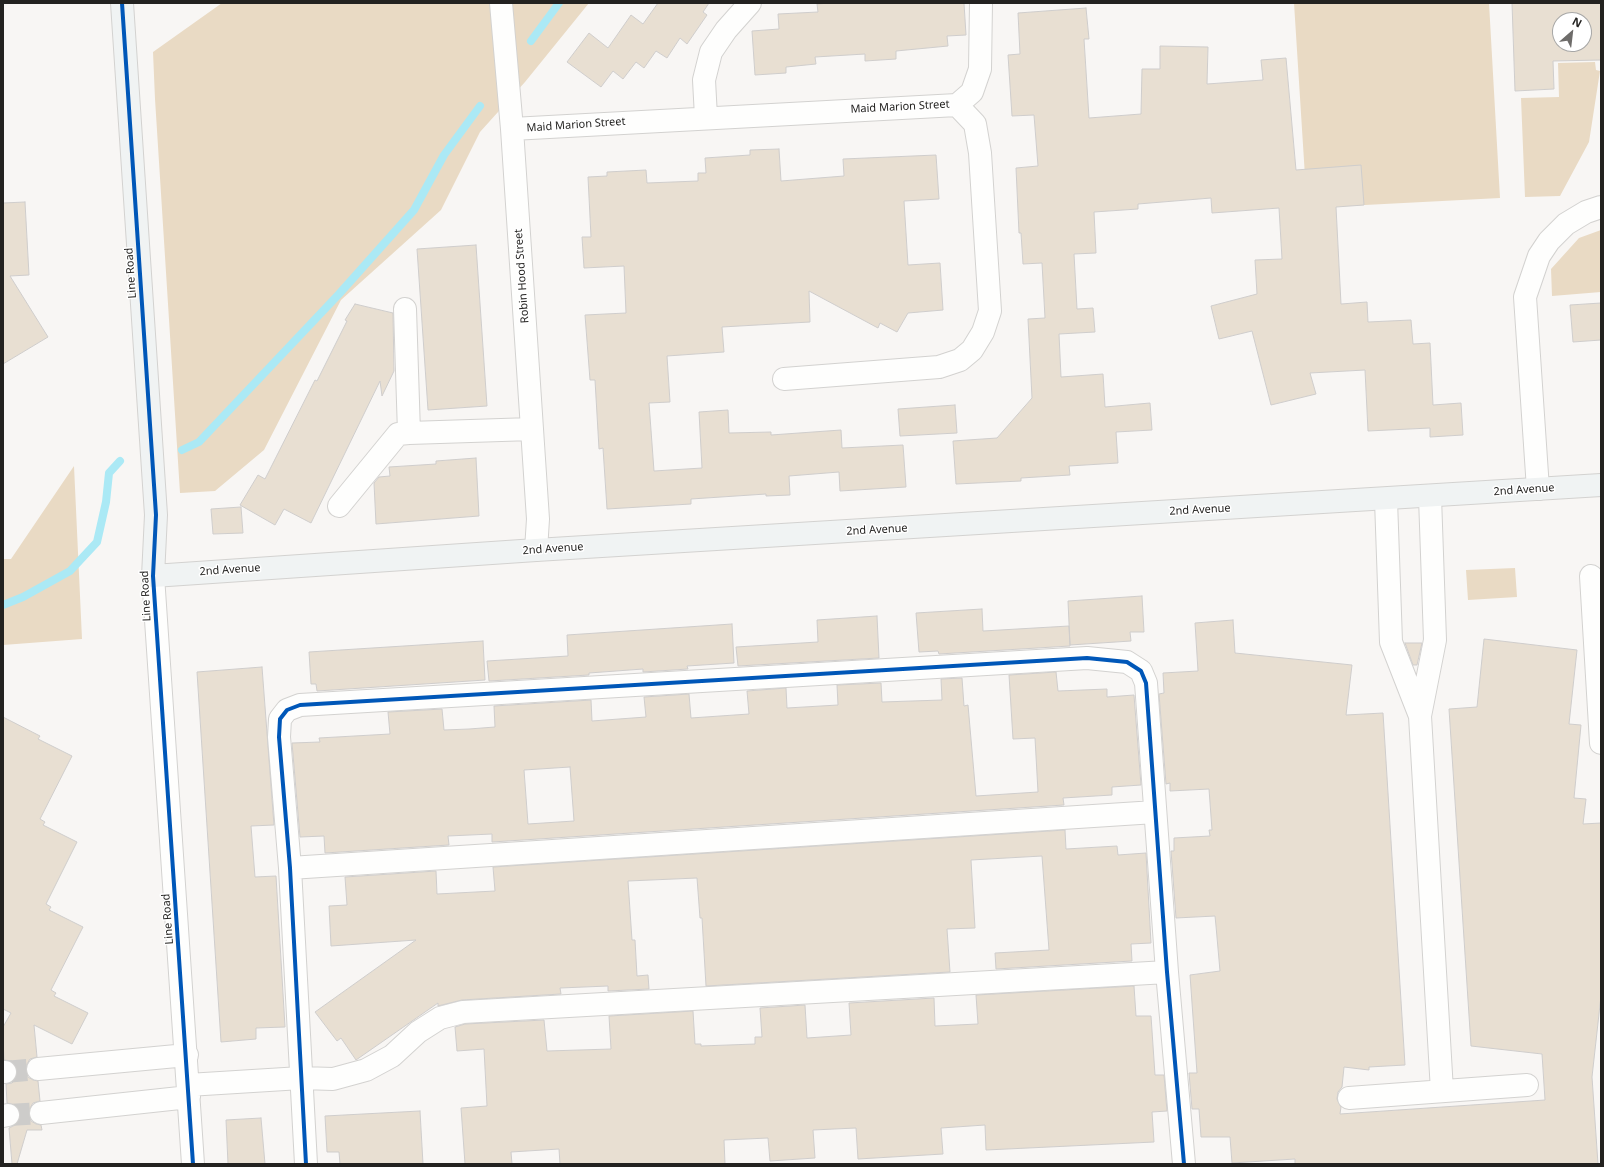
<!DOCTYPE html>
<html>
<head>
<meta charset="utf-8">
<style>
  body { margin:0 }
  #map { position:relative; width:1604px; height:1167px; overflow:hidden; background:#f8f6f4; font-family:"Noto Sans",sans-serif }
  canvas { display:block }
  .frame { position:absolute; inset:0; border:4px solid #232220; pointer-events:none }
  .north { position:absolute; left:1552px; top:12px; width:40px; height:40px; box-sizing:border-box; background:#fff; border:1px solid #a7a7a6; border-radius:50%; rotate:28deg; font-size:11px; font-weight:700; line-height:16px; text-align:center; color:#232220 }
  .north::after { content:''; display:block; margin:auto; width:14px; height:18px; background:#6e6c6a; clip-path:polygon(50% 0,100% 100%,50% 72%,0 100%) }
</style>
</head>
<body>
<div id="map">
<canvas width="1604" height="1167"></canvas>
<div class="frame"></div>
<div class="north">N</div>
</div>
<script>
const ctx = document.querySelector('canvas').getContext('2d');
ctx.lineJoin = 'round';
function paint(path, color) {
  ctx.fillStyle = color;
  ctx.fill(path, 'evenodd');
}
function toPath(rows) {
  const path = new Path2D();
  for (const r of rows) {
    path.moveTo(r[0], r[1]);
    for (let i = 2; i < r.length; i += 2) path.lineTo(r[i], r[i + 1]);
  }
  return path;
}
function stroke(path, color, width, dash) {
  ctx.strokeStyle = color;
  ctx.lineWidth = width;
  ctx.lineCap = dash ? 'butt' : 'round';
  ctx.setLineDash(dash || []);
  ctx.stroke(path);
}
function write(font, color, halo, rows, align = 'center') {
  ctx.font = font + ' "Noto Sans",sans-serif';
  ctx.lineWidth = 3;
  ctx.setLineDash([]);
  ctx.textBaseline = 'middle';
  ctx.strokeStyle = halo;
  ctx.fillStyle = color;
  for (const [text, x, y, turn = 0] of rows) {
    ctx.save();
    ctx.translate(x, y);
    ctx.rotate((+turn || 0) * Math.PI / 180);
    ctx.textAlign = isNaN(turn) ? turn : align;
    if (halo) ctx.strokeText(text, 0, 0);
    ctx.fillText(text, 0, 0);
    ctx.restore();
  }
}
paint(toPath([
  [222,3,589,3,525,82,480,132,441,210,341,300,264,450,215,491,180,493,155,99,153,52],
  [1294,3,1489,3,1500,198,1307,208],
  [1595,62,1596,70,1600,71,1589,142,1560,196,1525,197,1521,98,1559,97,1558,63],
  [1601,230,1601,292,1552,296,1551,269,1579,238],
  [74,466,82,639,3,645,3,559,11,559],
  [1515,568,1517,597,1468,600,1466,570]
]), '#e9dac4');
stroke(toPath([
  [531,41,559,3],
  [182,450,199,442,339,294,414,210,444,155,480,106],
  [3,605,23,597,70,571,97,542,106,502,109,473,120,461]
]), '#abe9f5', 8);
const building = toPath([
  [658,3,709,3,703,12,707,15,687,44,680,38,667,58,656,51,644,68,636,62,623,79,613,71,601,87,567,62,589,33,608,48,631,15,643,24,658,3],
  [830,3,964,3,966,35,947,36,948,46,896,51,896,59,865,61,865,54,815,57,816,64,786,67,786,73,755,75,752,31,779,29,778,14,818,12,817,4,830,3],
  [1512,3,1601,3,1601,60,1553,61,1554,89,1515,91,1512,3],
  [1560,20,1584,20,1584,44,1560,44,1560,20],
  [1086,8,1089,39,1084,39,1089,118,1141,114,1142,69,1160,69,1160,46,1208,47,1207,84,1263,80,1261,60,1286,58,1296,170,1361,165,1364,205,1336,207,1341,304,1367,302,1368,322,1411,320,1413,344,1430,343,1433,405,1461,403,1463,435,1430,437,1430,428,1368,431,1365,370,1310,373,1316,394,1271,405,1252,331,1219,339,1211,306,1257,294,1255,260,1282,259,1279,208,1212,213,1211,198,1138,204,1138,209,1094,212,1096,253,1074,254,1077,309,1093,308,1095,332,1059,334,1061,377,1103,374,1105,407,1150,403,1152,430,1116,432,1118,463,1069,466,1070,475,1021,478,1021,481,956,484,953,441,997,438,1032,398,1028,319,1045,318,1042,263,1023,264,1021,233,1019,233,1016,168,1038,166,1034,115,1012,116,1008,55,1020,54,1018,13,1086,8],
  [779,149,781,181,844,176,843,159,936,155,939,199,904,201,908,265,940,263,943,310,908,313,897,332,880,323,878,328,809,291,810,322,722,327,724,352,667,356,670,402,649,403,654,471,702,468,699,412,728,410,729,433,771,432,771,435,841,430,842,448,903,445,906,487,840,491,839,472,789,476,790,495,766,496,766,494,691,499,691,504,607,509,603,448,599,449,595,380,590,380,585,315,626,313,624,266,584,268,582,237,591,237,588,177,607,176,607,172,646,170,647,183,698,181,698,173,706,173,705,158,750,155,750,150,779,149],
  [25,202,29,275,10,276,48,337,3,364,3,203,25,202],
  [476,245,487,406,428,410,417,249,476,245],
  [1601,303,1601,340,1573,342,1570,305,1601,303],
  [355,304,393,313,394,371,382,396,380,381,311,523,284,509,275,525,240,505,258,475,265,479,315,380,317,381,347,321,345,320,355,304],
  [955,405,957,433,900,436,898,409,955,405],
  [476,458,479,516,376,524,374,483,379,477,390,476,389,467,436,464,436,461,476,458],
  [241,507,243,533,213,534,211,509,241,507],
  [1142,596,1144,632,1130,632,1131,641,1070,645,1068,601,1142,596],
  [982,609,983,631,1069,626,1070,646,939,654,938,651,919,652,916,613,982,609],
  [877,616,879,658,738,666,736,647,818,642,817,620,877,616],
  [1233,620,1235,653,1352,665,1346,715,1383,713,1405,1065,1369,1067,1369,1070,1344,1067,1342,1087,1338,1092,1337,1099,1341,1107,1340,1114,1545,1100,1542,1054,1471,1046,1449,709,1477,707,1484,639,1577,650,1569,724,1581,725,1574,798,1586,799,1583,824,1601,823,1601,996,1592,1077,1598,1164,1295,1164,1295,1159,1232,1163,1230,1137,1201,1137,1199,1109,1192,1109,1189,1073,1197,1073,1190,975,1220,971,1216,926,1215,916,1176,918,1171,851,1174,851,1174,838,1210,836,1209,830,1212,830,1209,789,1170,791,1170,783,1166,784,1159,694,1164,693,1163,673,1198,671,1195,623,1233,620],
  [732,624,734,663,687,666,688,669,643,672,643,669,589,673,589,675,489,681,487,661,568,656,567,635,732,624],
  [483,641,485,680,317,691,316,684,311,684,309,652,483,641],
  [1405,643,1422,643,1417,665,1413,665,1405,643],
  [262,667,274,825,251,826,255,877,276,876,285,1027,256,1028,256,1039,221,1042,197,672,262,667],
  [1056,672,1058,691,1107,689,1107,697,1134,695,1141,785,1112,787,1112,795,1063,798,1064,805,492,842,492,834,448,836,449,845,325,853,324,836,300,837,292,743,320,742,319,738,390,734,388,712,442,709,444,730,469,729,495,727,494,706,591,700,592,721,646,717,644,697,689,694,691,718,749,714,747,691,786,688,787,708,838,705,837,685,881,683,882,702,942,700,941,679,962,678,964,706,968,705,976,796,1038,792,1035,738,1013,739,1009,675,1056,672],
  [570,767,574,821,528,824,524,770,570,767],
  [3,717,40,736,38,739,72,756,40,819,45,822,43,825,77,842,46,904,51,907,49,910,83,927,51,990,56,993,54,996,88,1013,72,1044,34,1025,37,1057,30,1059,27,1064,26,1070,28,1077,33,1080,38,1081,40,1101,33,1103,30,1108,29,1114,31,1121,36,1124,41,1125,42,1130,27,1130,17,1164,12,1164,9,1128,17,1124,20,1119,20,1113,17,1106,7,1103,6,1084,12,1083,16,1079,17,1072,16,1066,12,1061,4,1060,3,1040,3,1027,11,1013,3,1009,3,717],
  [1065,830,1066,849,1117,846,1118,855,1146,853,1151,943,1131,944,1132,961,996,969,995,953,1049,950,1042,856,971,860,975,928,947,929,950,972,706,986,702,918,700,918,697,878,628,881,632,940,635,940,637,976,648,975,649,989,608,991,608,986,560,988,561,994,462,1000,438,1006,438,1003,356,1060,341,1038,337,1041,315,1012,416,940,331,946,329,906,347,905,345,877,436,871,437,894,495,891,493,867,1065,830],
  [1134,986,1136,1016,1151,1016,1155,1075,1164,1075,1167,1111,1152,1112,1154,1142,986,1150,985,1125,941,1128,943,1154,858,1159,856,1128,813,1130,815,1158,770,1161,768,1138,724,1140,725,1164,560,1164,559,1149,511,1152,512,1164,465,1164,461,1108,487,1106,484,1049,457,1051,455,1027,465,1024,544,1020,547,1051,611,1049,609,1016,693,1011,695,1044,701,1044,701,1046,755,1044,755,1037,762,1037,760,1008,805,1005,807,1038,851,1035,849,1003,934,998,935,1026,978,1024,976,995,1134,986],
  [420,1111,423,1164,340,1164,339,1152,327,1152,325,1116,420,1111],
  [261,1118,265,1164,228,1164,226,1120,261,1118]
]);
paint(building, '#e8dfd2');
stroke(building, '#cfcdcc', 1);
stroke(toPath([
  [5,1072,38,1069],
  [8,1115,41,1113]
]), '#cdccca', 22, [22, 11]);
const street = toPath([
  [501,3,512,129,538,519,536,550],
  [957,105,972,92,980,69,981,3],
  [706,117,704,80,711,52,726,30,750,3],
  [512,129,957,105,975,124,980,153,990,311,983,332,972,350,960,360,939,367,784,379],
  [405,309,409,433,532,429],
  [1538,489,1525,297,1539,256,1549,241,1566,224,1586,212,1601,207],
  [1430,497,1435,640,1420,716,1442,1091],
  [1386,500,1391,642,1420,716],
  [339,506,398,434,409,433],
  [153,576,193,1164],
  [1591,576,1601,743],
  [290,868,1155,812],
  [38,1069,187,1055],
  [3,1072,5,1072],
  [188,1085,301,1078,333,1079,366,1070,392,1056,418,1032,440,1018,463,1012,1167,972],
  [1349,1098,1527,1085],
  [41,1113,189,1097],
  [3,1116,8,1115],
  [306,1164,290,868,279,737,280,719,287,710,300,705,1087,658,1127,662,1141,671,1146,683,1167,972,1184,1164]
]);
const secondary = toPath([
  [122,3,156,515,153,576,536,550,1601,485]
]);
stroke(street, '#d3d2d0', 24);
stroke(secondary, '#d3d2d0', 24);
stroke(street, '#fefefd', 22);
stroke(secondary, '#f0f3f3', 22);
stroke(toPath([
  [122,3,156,515,153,576,193,1164],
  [306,1164,290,868,279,737,280,719,287,710,300,705,1087,658,1127,662,1141,671,1146,683,1167,972,1184,1164]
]), '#0057b8', 4);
write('11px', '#232220', '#fff', [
  ["Maid Marion Street",900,107,-3],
  ["Maid Marion Street",576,125,-4],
  ["Line Road",131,273,-94],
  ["Robin Hood Street",522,276,-94],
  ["2nd Avenue",1524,490,-4],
  ["2nd Avenue",1200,510,-3],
  ["2nd Avenue",877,530,-3],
  ["2nd Avenue",553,549,-4],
  ["2nd Avenue",230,570,-4],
  ["Line Road",146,596,-93],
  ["Line Road",168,919,-94]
]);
</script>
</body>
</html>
